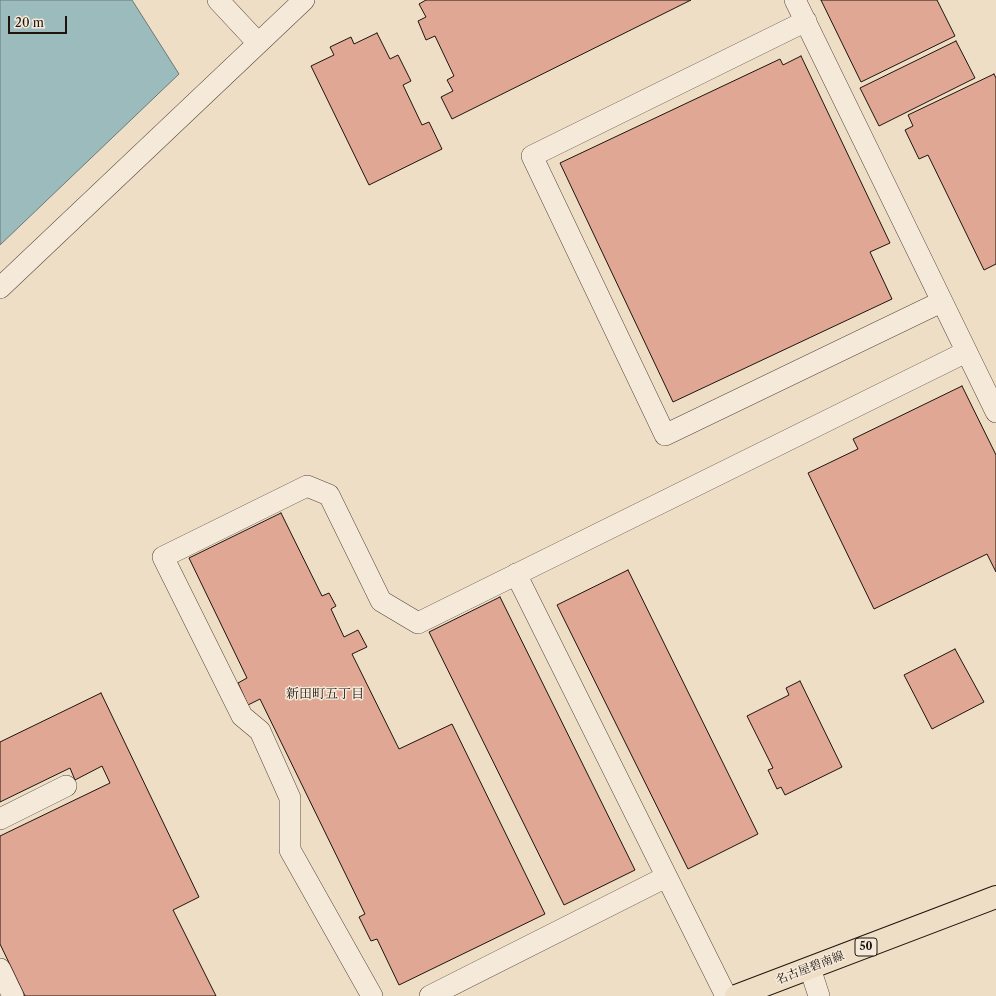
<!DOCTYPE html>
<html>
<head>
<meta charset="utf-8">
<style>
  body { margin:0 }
  #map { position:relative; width:996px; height:996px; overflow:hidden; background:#efdec6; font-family:"Libre Caslon Text",serif }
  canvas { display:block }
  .scale { position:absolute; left:8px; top:16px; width:59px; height:18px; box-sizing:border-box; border:2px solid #1e140d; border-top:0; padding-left:5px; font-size:12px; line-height:14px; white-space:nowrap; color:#1e140d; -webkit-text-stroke:3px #f5eada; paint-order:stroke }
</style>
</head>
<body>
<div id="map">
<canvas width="996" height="996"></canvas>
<div class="scale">20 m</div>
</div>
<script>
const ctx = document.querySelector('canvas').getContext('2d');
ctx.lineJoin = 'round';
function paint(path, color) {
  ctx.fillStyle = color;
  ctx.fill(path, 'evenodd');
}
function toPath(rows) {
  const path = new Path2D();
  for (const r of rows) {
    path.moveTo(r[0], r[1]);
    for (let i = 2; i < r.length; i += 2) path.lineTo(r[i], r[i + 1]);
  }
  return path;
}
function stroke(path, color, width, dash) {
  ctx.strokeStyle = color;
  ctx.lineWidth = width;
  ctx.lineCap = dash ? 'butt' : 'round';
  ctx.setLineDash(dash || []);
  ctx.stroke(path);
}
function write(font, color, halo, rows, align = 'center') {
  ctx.font = font + ' "Libre Caslon Text","Noto Serif JP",serif';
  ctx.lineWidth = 3;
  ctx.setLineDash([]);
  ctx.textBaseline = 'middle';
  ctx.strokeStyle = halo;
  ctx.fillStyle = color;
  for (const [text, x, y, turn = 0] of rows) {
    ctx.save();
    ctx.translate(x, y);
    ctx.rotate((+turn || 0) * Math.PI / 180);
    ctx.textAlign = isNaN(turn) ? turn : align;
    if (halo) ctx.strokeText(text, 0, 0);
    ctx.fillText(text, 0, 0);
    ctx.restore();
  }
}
const water = toPath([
  [0,0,132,0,179,74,0,245,0,0]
]);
paint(water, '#9cbbbc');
stroke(water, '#6a7876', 1);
const building = toPath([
  [426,0,691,0,452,119,441,97,453,91,447,80,454,76,435,36,426,40,418,21,426,17,419,4,426,0],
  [821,0,937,0,955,36,861,82,821,0],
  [377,33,390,59,398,55,411,81,403,85,422,125,429,122,442,149,369,185,311,66,334,55,330,47,351,37,354,44,377,33],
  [956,41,975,78,879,126,860,88,956,41],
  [801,56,890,243,870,252,892,299,673,402,560,163,780,59,783,65,801,56],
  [994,74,996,78,996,264,984,270,928,155,919,159,905,130,913,126,908,115,994,74],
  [962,386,996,455,996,572,987,554,874,609,808,473,858,449,853,439,962,386],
  [281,513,322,596,329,593,336,606,331,609,344,637,358,630,367,647,352,654,399,749,452,724,545,914,399,985,377,939,371,941,359,917,365,914,260,699,248,705,238,683,247,678,189,558,281,513],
  [628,570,758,834,688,869,557,605,628,570],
  [500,597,635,870,564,905,429,632,500,597],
  [955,649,984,702,932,729,904,675,955,649],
  [800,681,842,767,785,795,781,787,777,789,768,770,773,768,747,716,789,695,786,688,800,681],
  [101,693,199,897,173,910,216,996,25,996,0,944,0,836,110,783,102,766,75,780,70,768,0,802,0,742,101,693]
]);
paint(building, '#e0a894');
stroke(building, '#1e140d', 1);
const minor = toPath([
  [218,0,258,43],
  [795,0,996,412],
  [806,21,532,156,665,435,941,302],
  [0,288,304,0],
  [516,574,726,996],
  [0,819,66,786],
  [810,968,819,996],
  [0,969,13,996],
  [372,996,290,850,290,798,260,731,242,716,163,557,307,486,329,495,381,601,418,623,966,352],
  [430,996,666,877]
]);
const major = toPath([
  [736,996,996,897]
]);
stroke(minor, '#52463b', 22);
stroke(major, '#1e140d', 24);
stroke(minor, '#f5eada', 21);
stroke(major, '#efdec6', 22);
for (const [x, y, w] of [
  [866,947,22]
]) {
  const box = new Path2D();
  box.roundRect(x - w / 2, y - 9, w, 18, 3);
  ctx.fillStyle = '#f5eada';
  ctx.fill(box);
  stroke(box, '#1e140d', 1);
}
write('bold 11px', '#1e140d', null, [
  ["50",866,947]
]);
write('12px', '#1e140d', '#f5eada', [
  ["名古屋碧南線",810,968,-21]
]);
write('13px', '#1e140d', '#f5eada', [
  ["新田町五丁目",325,694]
]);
</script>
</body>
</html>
